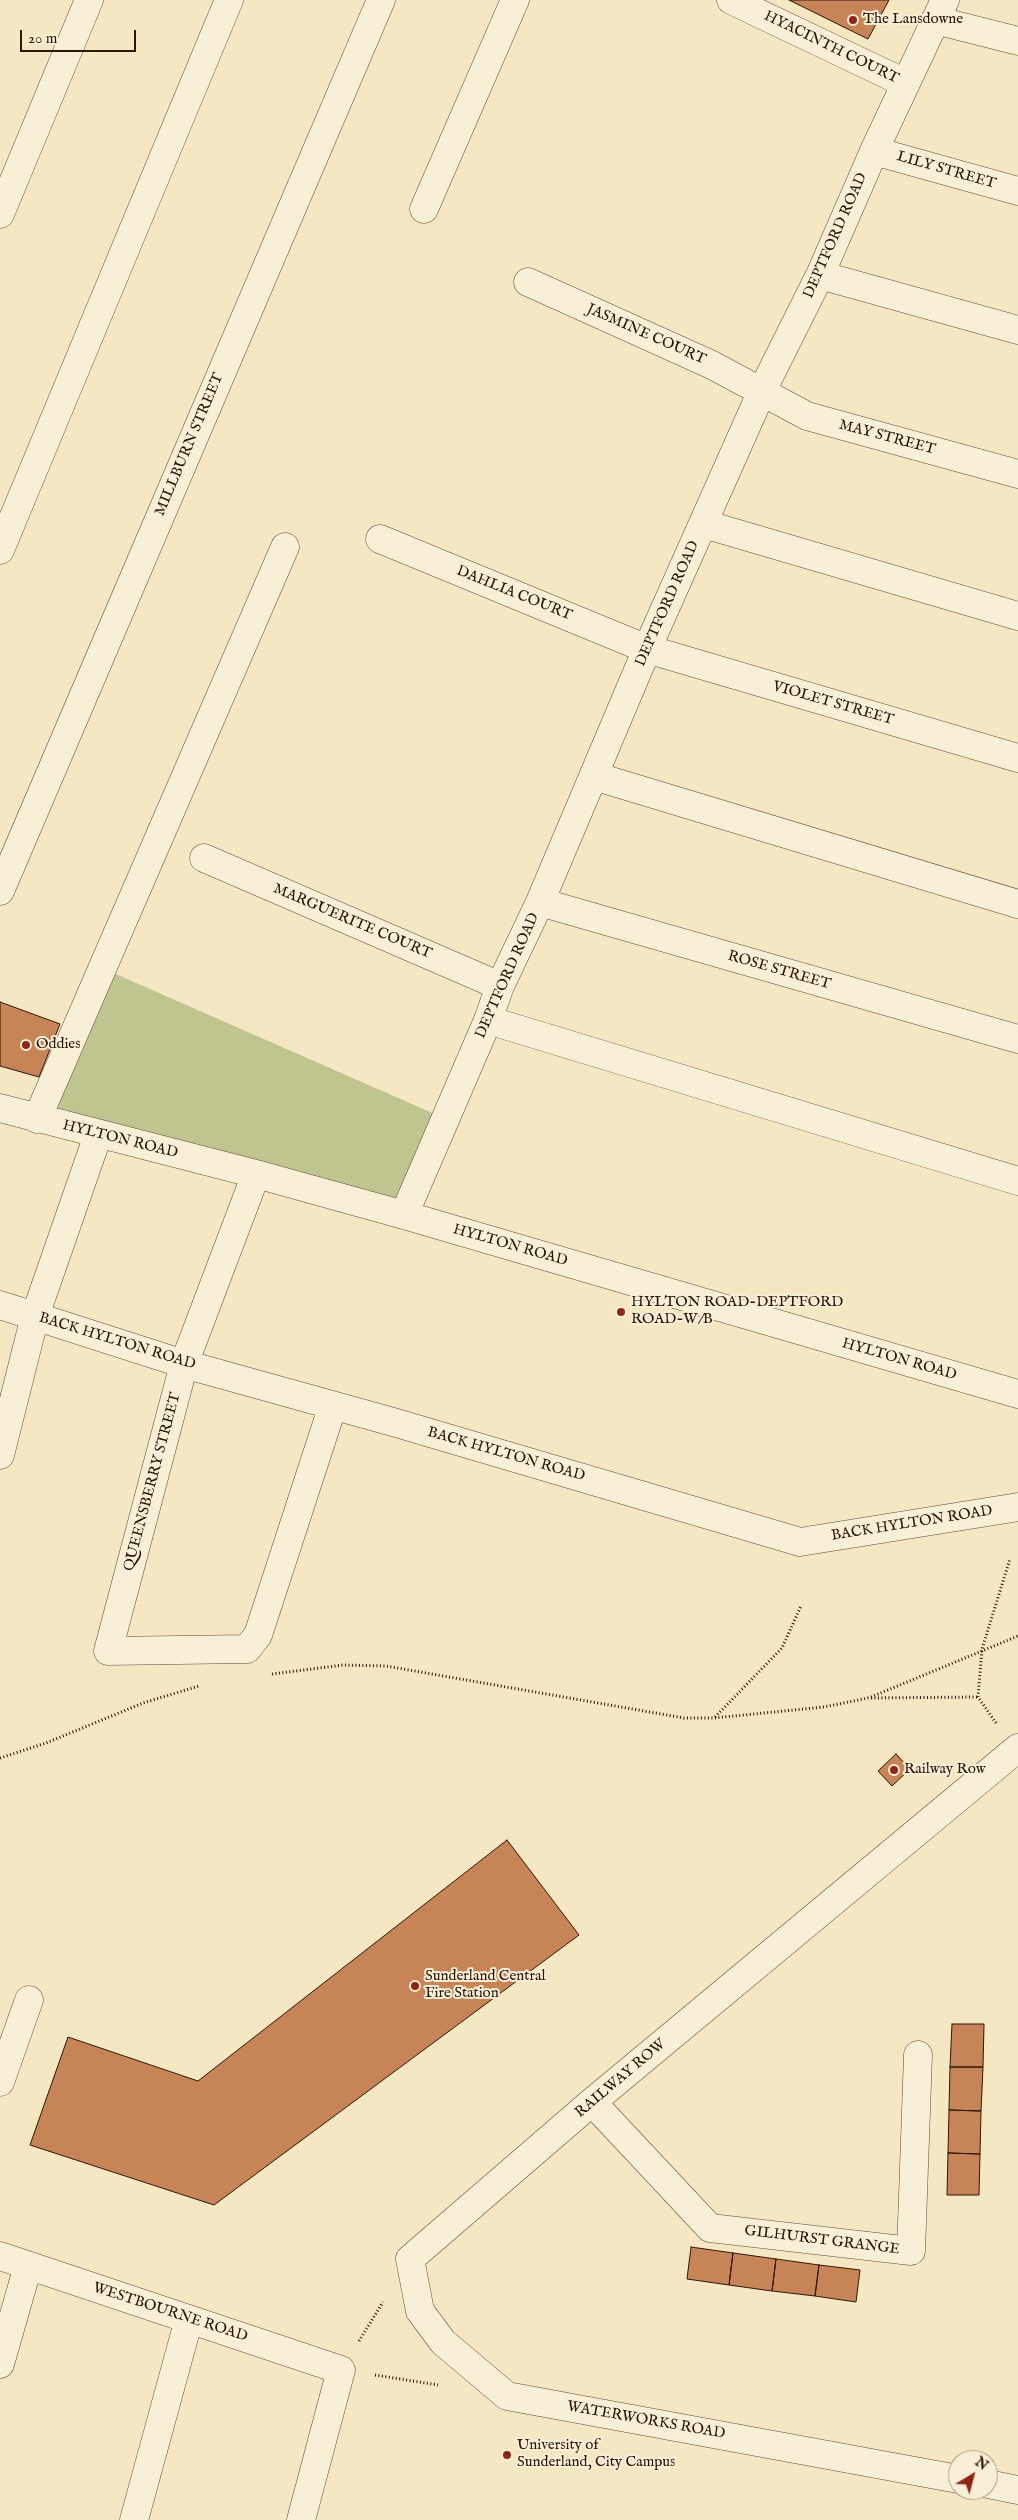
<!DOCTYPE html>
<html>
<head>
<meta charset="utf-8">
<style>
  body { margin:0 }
  #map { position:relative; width:1018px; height:2520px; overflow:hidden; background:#f4e7c1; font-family:"IM FELL English",serif }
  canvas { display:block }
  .north { position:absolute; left:948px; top:2450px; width:50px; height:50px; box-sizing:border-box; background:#f8efd7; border:1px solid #a79885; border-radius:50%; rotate:37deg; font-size:14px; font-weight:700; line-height:20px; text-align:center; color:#2d160a }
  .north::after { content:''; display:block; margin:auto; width:18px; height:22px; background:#8f2418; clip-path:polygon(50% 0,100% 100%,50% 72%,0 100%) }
  .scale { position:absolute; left:20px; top:30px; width:116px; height:22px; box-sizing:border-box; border:2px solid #2d160a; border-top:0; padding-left:6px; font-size:15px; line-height:18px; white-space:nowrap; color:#2d160a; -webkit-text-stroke:4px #f8efd7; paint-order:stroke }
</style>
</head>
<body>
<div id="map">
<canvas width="1018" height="2520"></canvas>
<div class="north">N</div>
<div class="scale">20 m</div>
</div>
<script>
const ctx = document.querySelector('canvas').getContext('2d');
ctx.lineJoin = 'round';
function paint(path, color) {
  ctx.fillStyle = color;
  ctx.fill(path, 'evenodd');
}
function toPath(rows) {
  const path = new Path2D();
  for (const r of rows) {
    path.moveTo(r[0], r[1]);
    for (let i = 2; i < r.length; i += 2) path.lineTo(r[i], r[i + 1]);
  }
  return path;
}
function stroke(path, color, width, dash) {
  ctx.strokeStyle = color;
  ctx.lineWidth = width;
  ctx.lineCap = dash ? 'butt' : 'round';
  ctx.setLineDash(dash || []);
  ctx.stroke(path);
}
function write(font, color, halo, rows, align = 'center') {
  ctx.font = font + ' "IM FELL English",serif';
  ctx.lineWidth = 4;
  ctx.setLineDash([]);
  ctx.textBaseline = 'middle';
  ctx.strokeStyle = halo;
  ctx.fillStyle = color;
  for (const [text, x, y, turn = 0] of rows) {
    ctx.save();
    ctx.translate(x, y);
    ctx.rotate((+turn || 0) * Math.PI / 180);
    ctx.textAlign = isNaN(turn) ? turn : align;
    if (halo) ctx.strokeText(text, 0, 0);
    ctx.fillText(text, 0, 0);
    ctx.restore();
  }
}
paint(toPath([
  [102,968,446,1119,404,1215,37,1119]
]), '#c0c48f');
const building = toPath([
  [789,0,889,0,868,39,789,0],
  [0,1002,60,1024,39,1077,0,1066,0,1002],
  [896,1754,910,1769,892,1786,878,1771,896,1754],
  [507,1840,579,1935,214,2205,30,2145,68,2037,198,2081,507,1840],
  [952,2024,984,2024,983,2067,950,2067,952,2024],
  [950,2067,983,2067,981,2111,949,2110,950,2067],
  [949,2110,981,2111,980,2154,948,2153,949,2110],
  [948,2153,980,2154,979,2195,947,2195,948,2153],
  [691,2247,733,2253,729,2285,687,2279,691,2247],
  [733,2253,776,2259,772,2291,729,2285,733,2253],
  [776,2259,819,2265,815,2296,772,2291,776,2259],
  [819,2265,860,2270,856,2302,815,2296,819,2265]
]);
paint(building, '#c78457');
stroke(building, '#2d160a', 1);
const minor = toPath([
  [731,0,905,83],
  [935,20,1018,41],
  [874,151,1018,191],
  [424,209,515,0],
  [0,214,89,0],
  [820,275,1018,330],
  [528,282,712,365,807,416,1018,474],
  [704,524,1018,616],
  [380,539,647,649,1018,758],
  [0,550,229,0],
  [594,776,1018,904],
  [204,858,500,986],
  [0,891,381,0],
  [540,902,1018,1039],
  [488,1020,1018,1181],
  [0,1108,256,1174,404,1215,1018,1394],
  [37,1119,285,547],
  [256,1174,184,1364,108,1651,247,1649,258,1635,333,1405],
  [404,1215,488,1020,500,986,540,902,647,649,762,391,820,275,874,151,945,0],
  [0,1305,184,1364,393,1422,800,1542,1018,1507],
  [0,1455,35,1316,98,1135],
  [0,2082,29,2000],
  [592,2102,710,2228,911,2251,918,2055],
  [0,2256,341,2370,301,2520],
  [0,2364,28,2266],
  [958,2479,507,2396,443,2342,420,2311,410,2259,592,2102,1018,1748],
  [988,2484,1018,2490],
  [134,2520,189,2319]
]);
stroke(minor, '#5f4a38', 29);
stroke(toPath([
  [272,1674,343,1665,386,1666,684,1718,714,1718,824,1707,868,1698,978,1697],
  [871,1697,1018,1636],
  [715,1717,782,1648,801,1606],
  [996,1723,978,1697,982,1649,1010,1559],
  [0,1758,46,1743,143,1703,199,1686],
  [359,2341,383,2302],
  [375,2375,438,2385]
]), '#2d160a', 3, [1, 2.5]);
stroke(minor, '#f8efd7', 28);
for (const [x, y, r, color] of [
  [853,20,5,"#8f2418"],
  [26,1045,5,"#8f2418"],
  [621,1312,5,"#8f2418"],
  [894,1770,5,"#8f2418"],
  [415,1986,5,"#8f2418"],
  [507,2455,5,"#8f2418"]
]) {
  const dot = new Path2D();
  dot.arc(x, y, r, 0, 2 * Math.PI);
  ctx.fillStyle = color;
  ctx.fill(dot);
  stroke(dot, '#f8efd7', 2);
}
write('15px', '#2d160a', '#f8efd7', [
  ["The Lansdowne",863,20],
  ["Oddies",36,1045],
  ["HYLTON ROAD-DEPTFORD",631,1303],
  ["ROAD-W/B",631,1320],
  ["Railway Row",904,1770],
  ["Sunderland Central",425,1977],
  ["Fire Station",425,1994],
  ["University of",517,2446],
  ["Sunderland, City Campus",517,2463]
], 'left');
write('15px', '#2d160a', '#f8efd7', [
  ["HYACINTH COURT",831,48,26],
  ["LILY STREET",946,171,16],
  ["DEPTFORD ROAD",836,236,-66],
  ["JASMINE COURT",646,335,24],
  ["MAY STREET",887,438,15],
  ["MILLBURN STREET",190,445,-67],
  ["DAHLIA COURT",514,594,22],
  ["DEPTFORD ROAD",668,604,-66],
  ["VIOLET STREET",833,704,16],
  ["MARGUERITE COURT",352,922,23],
  ["ROSE STREET",779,971,16],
  ["DEPTFORD ROAD",508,976,-66],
  ["HYLTON ROAD",120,1140,14],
  ["HYLTON ROAD",510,1246,16],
  ["BACK HYLTON ROAD",117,1342,17],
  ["HYLTON ROAD",899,1360,16],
  ["BACK HYLTON ROAD",506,1455,16],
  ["QUEENSBERRY STREET",153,1482,-75],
  ["BACK HYLTON ROAD",912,1524,-9],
  ["RAILWAY ROW",621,2079,-40],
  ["GILHURST GRANGE",822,2241,7],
  ["WESTBOURNE ROAD",170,2313,18],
  ["WATERWORKS ROAD",646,2421,10]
]);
</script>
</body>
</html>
